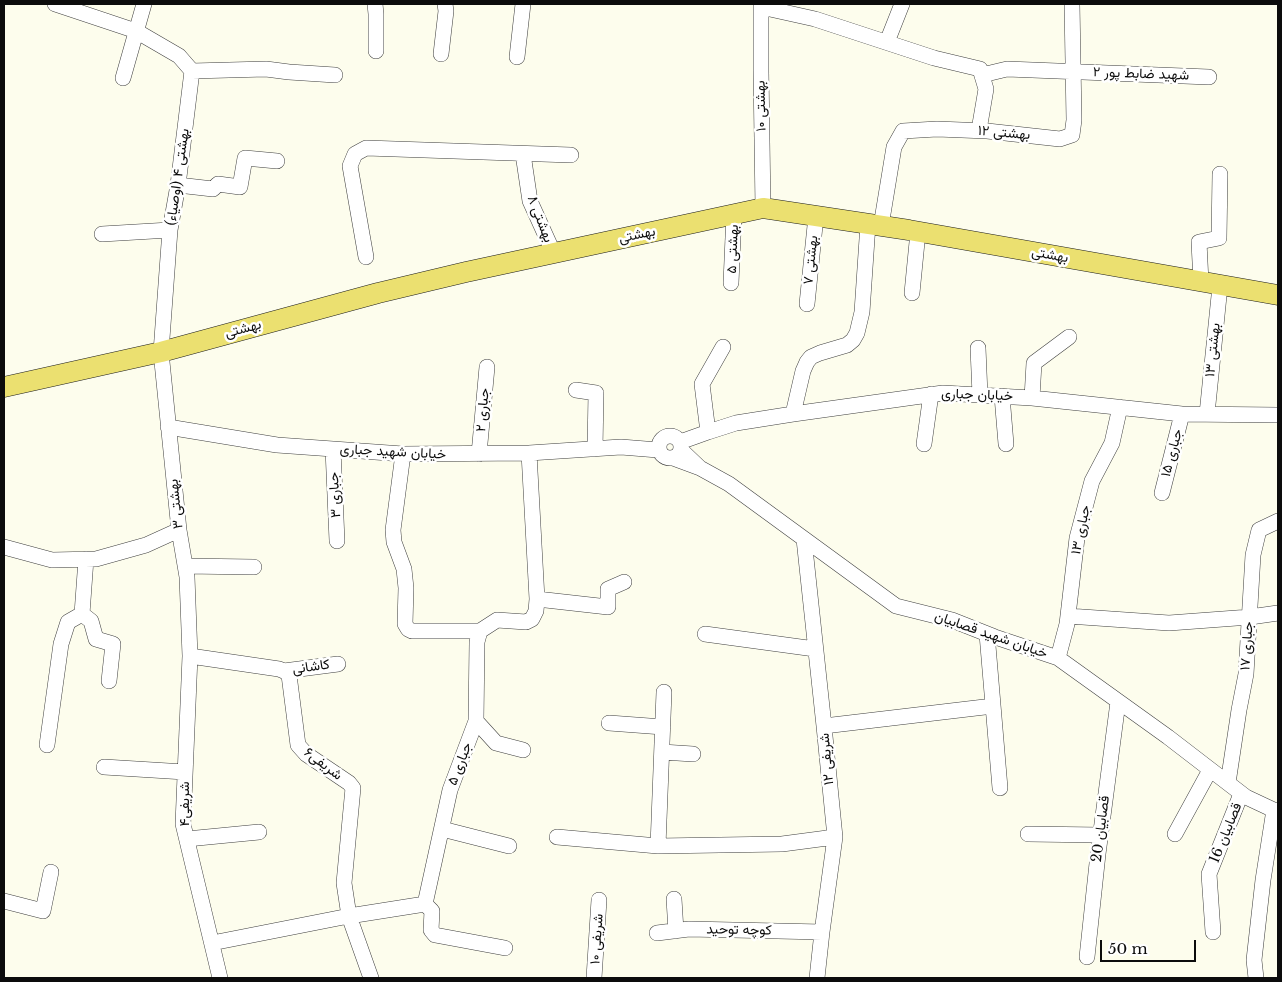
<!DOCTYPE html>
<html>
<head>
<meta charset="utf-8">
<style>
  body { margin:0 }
  #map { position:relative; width:1282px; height:982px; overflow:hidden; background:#fdfded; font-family:"Libre Baskerville",serif }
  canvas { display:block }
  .frame { position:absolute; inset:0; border:5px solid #0c0c0c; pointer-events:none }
  .scale { position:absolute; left:1100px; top:940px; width:96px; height:22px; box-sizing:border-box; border:2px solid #0c0c0c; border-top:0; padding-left:6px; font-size:15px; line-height:18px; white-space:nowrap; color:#0c0c0c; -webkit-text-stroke:4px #fff; paint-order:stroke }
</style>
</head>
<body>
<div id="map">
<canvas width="1282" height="982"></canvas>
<div class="frame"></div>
<div class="scale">50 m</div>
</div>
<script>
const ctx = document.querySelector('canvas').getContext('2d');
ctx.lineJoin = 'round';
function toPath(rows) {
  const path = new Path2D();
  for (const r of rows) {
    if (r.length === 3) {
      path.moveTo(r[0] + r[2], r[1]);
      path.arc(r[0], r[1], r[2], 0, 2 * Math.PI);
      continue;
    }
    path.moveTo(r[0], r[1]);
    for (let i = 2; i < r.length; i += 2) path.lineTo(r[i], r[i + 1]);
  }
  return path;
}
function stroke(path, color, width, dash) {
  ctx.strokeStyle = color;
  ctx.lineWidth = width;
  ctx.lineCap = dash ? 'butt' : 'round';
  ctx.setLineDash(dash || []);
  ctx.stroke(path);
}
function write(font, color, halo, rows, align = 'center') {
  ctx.font = font + ' "Libre Baskerville",Vazirmatn,serif';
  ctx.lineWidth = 5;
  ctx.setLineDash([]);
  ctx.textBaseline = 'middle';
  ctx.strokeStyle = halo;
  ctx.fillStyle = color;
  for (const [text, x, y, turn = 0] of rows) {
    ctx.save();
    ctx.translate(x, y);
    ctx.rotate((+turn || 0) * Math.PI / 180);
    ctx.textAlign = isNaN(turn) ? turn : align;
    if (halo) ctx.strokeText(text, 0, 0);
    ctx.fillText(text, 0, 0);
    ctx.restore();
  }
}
const minor = toPath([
  [55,4,136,31,179,56,192,71,178,185,170,230,161,352,179,530,187,577,190,656,183,824,220,978],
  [375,4,376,14,376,51],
  [761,4,761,71,763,208],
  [761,7,815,19,934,58,980,69,986,89,979,130],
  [887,42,902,4],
  [441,54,446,11,445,4],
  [517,57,523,4],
  [192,71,266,69,289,72,335,75],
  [982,75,1007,69,1209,77],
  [123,78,144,4],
  [523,154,530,201,554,254],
  [178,185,213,189,218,184,240,187,245,158,277,161],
  [881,226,894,147,903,131,937,129,987,131,1060,139,1072,135,1074,120,1072,4],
  [102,234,170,230],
  [366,257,350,166,355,154,366,148,571,155],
  [1201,282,1199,242,1219,238,1220,174],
  [731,283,734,214],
  [912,293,918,232],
  [807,304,816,216],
  [978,348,980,395],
  [576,390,596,393,595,449],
  [1002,396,1006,444],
  [1032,398,1034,363,1069,337],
  [793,414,803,371,807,362,811,357,820,353,847,345,853,340,857,333,862,312,868,224],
  [1207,414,1220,286],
  [168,427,277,445,403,454,529,453,621,447,658,450],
  [708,432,702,384,723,347],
  [670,447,11],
  [680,442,708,432,736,423,793,414,943,393,1032,398,1182,414,1278,415],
  [924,444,931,394],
  [333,449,337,541],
  [403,454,393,530,394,542,404,569,406,588,405,624,408,629,412,631,480,631],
  [479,454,487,367],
  [673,458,700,468,681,450],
  [700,468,729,484,896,606,952,620,995,637,1058,658,1168,737,1246,797,1278,812],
  [1162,493,1182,414],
  [804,539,824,726,835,837,822,932,817,978],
  [4,547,52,560,96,559,146,545,179,530],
  [185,566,254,567],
  [537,599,608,607,608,589,624,582],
  [82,614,91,621,96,639,113,644,109,681],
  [1068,616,1169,623,1250,617,1278,613],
  [705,634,815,649],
  [987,634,1000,788],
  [190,656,279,669,284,671,289,675,298,745,306,754,349,783,353,788,344,883,349,916,371,978],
  [1058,658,1067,624,1077,538,1092,481,1112,443,1120,407],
  [284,671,338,664],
  [476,721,496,743,523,750],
  [609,723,663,727],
  [824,726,993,706],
  [47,745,61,644,68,622,82,614,86,559],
  [662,752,693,754],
  [104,767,185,772],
  [1228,783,1239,710,1246,674,1253,555,1259,530,1278,521],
  [442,829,509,846],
  [1028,834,1100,835],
  [1175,834,1210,770],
  [557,837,658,846,782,844,835,837],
  [187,839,259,832],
  [658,846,664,692],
  [674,899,676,931],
  [4,901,43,911,51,872],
  [425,904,432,911,431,930,435,935,505,948],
  [1213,932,1209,874,1241,794],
  [657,933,689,929,822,932],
  [212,943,349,916,425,904,450,790,476,721,477,642,480,631,497,620,526,622,532,619,536,611,537,599,529,453],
  [1087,957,1098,854,1118,702],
  [594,978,599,900],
  [1256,978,1254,960,1263,880,1274,810]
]);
const major = toPath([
  [4,387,161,352,378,293,466,272,763,208,909,230,1278,295]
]);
stroke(minor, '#3f3f3f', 16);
stroke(major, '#1d1d1d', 21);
stroke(minor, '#fff', 15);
stroke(major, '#ebe070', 20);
write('14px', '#0c0c0c', '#fff', [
  ["شهید ضابط پور ۲",1141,74,2],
  ["بهشتی ۱۰",761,106,-91],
  ["بهشتی ۱۲",1004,133,5],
  ["بهشتی ۴ (اوصیاء)",178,177,-82],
  ["بهشتی ۸",540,219,69],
  ["بهشتی",637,235,-12],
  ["بهشتی ۵",733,249,-88],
  ["بهشتی",1050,255,10],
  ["بهشتی ۷",811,260,-84],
  ["بهشتی",243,329,-15],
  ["بهشتی ۱۳",1213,350,-84],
  ["خیابان جباری",977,395,2],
  ["جباری ۲",483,410,-85],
  ["خیابان شهید جباری",393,452,3],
  ["جباری ۱۵",1172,453,-75],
  ["جباری ۳",335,495,-93],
  ["بهشتی ۳",176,504,-96],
  ["جباری ۱۳",1081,530,-78],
  ["خیابان شهید قصابیان",991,635,19],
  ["جباری ۱۷",1247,646,-86],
  ["کاشانی",311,667,-8],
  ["شریفی ۱۲",827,759,-95],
  ["شریفی۶",323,764,37],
  ["جباری ۵",460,764,-69],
  ["شریفی۴",185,804,-90],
  ["قصابیان 20",1101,829,-83],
  ["قصابیان 16",1226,833,-68],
  ["کوچه توحید",739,930,1],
  ["شریفی ۱۰",597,939,-86]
]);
</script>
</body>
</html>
